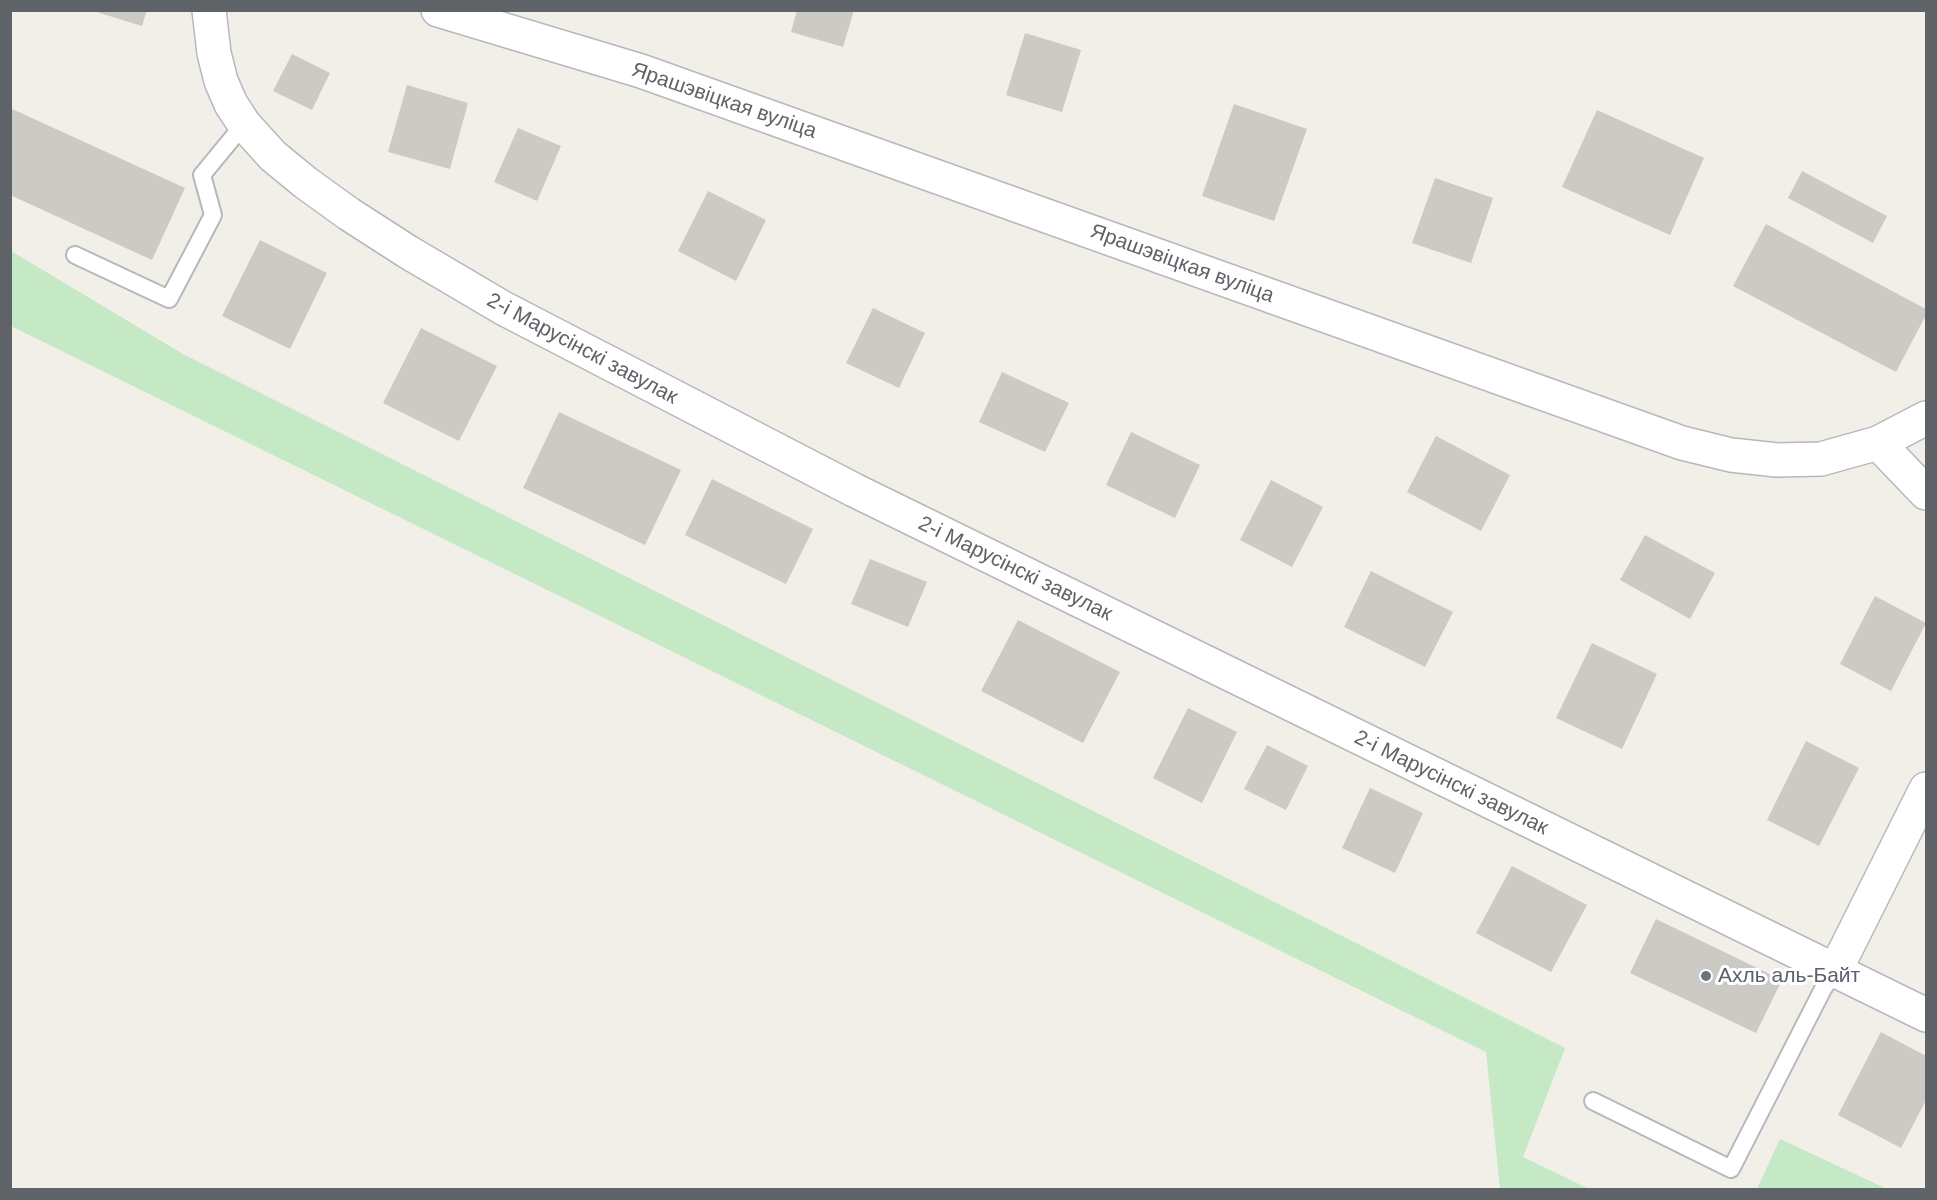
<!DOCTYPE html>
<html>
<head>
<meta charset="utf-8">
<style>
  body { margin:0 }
  #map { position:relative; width:1937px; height:1200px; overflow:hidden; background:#f1efe8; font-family:Arial,sans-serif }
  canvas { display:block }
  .frame { position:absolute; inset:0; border:12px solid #5f6368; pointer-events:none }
</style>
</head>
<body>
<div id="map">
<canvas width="1937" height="1200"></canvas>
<div class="frame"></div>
</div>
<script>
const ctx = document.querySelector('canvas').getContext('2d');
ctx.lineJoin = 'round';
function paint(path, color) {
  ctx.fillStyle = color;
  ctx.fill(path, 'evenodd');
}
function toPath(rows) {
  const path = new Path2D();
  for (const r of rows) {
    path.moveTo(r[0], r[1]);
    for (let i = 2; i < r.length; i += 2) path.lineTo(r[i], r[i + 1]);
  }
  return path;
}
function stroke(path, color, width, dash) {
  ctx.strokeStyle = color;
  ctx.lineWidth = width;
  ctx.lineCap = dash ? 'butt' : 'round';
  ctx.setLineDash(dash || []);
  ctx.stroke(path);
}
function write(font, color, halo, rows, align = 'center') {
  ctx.font = font + ' Arial,sans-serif';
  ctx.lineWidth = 6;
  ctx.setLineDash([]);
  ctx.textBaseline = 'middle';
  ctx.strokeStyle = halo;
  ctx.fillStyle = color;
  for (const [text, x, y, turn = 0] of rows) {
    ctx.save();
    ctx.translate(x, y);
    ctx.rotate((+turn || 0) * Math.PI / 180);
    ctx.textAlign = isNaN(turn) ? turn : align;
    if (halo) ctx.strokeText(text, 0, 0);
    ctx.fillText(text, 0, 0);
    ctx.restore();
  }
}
paint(toPath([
  [11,251,183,354,1565,1048,1523,1157,1589,1189,1500,1189,1486,1052,11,326],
  [1780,1139,1887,1189,1757,1189]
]), '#c5e8c5');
paint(toPath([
  [90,10,147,10,142,26],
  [797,10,854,10,843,47,791,32],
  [1025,33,1081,50,1062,112,1006,95],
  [292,54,330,73,312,110,273,91],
  [407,85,468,103,450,169,388,152],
  [1234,104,1307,129,1274,221,1202,196],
  [10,108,185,188,152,260,10,195],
  [1597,110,1704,158,1670,235,1562,187],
  [518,128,561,146,537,201,494,182],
  [1802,171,1887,216,1873,243,1788,198],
  [1435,178,1493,198,1471,263,1412,243],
  [708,191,766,220,736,281,678,251],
  [1766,224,1926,309,1926,315,1896,372,1733,286],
  [260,240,327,273,290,349,222,316],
  [873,308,925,333,899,388,846,363],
  [421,328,497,366,459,441,383,403],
  [1002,372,1069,403,1045,452,979,422],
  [559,412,681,470,645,545,523,488],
  [1131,432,1200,465,1175,518,1106,485],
  [1436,436,1510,475,1481,531,1407,492],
  [712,479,813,529,786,584,685,535],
  [1271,480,1323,507,1292,567,1240,540],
  [1645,535,1715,573,1690,619,1620,580],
  [870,559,927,582,908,627,851,604],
  [1371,571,1453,612,1425,667,1344,627],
  [1875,596,1926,623,1891,691,1840,664],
  [1018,620,1120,672,1083,743,981,691],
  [1592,643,1657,674,1622,749,1556,718],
  [1188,708,1237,732,1202,803,1153,778],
  [1806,741,1859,768,1819,846,1767,820],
  [1267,745,1308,766,1286,810,1244,789],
  [1370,788,1423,813,1395,873,1342,848],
  [1512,866,1587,905,1551,972,1476,933],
  [1656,919,1782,980,1756,1033,1630,973],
  [1881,1032,1926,1056,1926,1100,1901,1148,1838,1115]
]), '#cccac5');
const lane = toPath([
  [75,255,169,299,213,215,202,175,244,124],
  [1593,1101,1731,1169,1823,989,1835,971]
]);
const street = toPath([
  [209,10,214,53,221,81,231,104,244,124,273,156,306,183,349,214,408,252,503,308,854,490,1926,1015],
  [438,10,641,71,1682,443,1731,455,1777,460,1821,459,1878,443,1926,418],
  [1878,443,1926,493],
  [1835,971,1926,789]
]);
stroke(lane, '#b5b8bc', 20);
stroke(street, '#b5b8bc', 36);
stroke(lane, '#fff', 16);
stroke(street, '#fff', 33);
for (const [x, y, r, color] of [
  [1706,976,6,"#6b7280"]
]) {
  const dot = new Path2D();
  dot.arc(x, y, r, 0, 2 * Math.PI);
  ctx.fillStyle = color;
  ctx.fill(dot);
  stroke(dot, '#fff', 2);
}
write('21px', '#5f6368', '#fff', [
  ["Ярашэвіцкая вуліца",724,101,19],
  ["Ярашэвіцкая вуліца",1182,264,20],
  ["2-і Марусінскі завулак",582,349,28],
  ["2-і Марусінскі завулак",1015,569,26],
  ["2-і Марусінскі завулак",1451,783,26]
]);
write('21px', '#5b616d', '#fff', [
  ["Ахль аль-Байт",1718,976]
], 'left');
</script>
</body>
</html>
